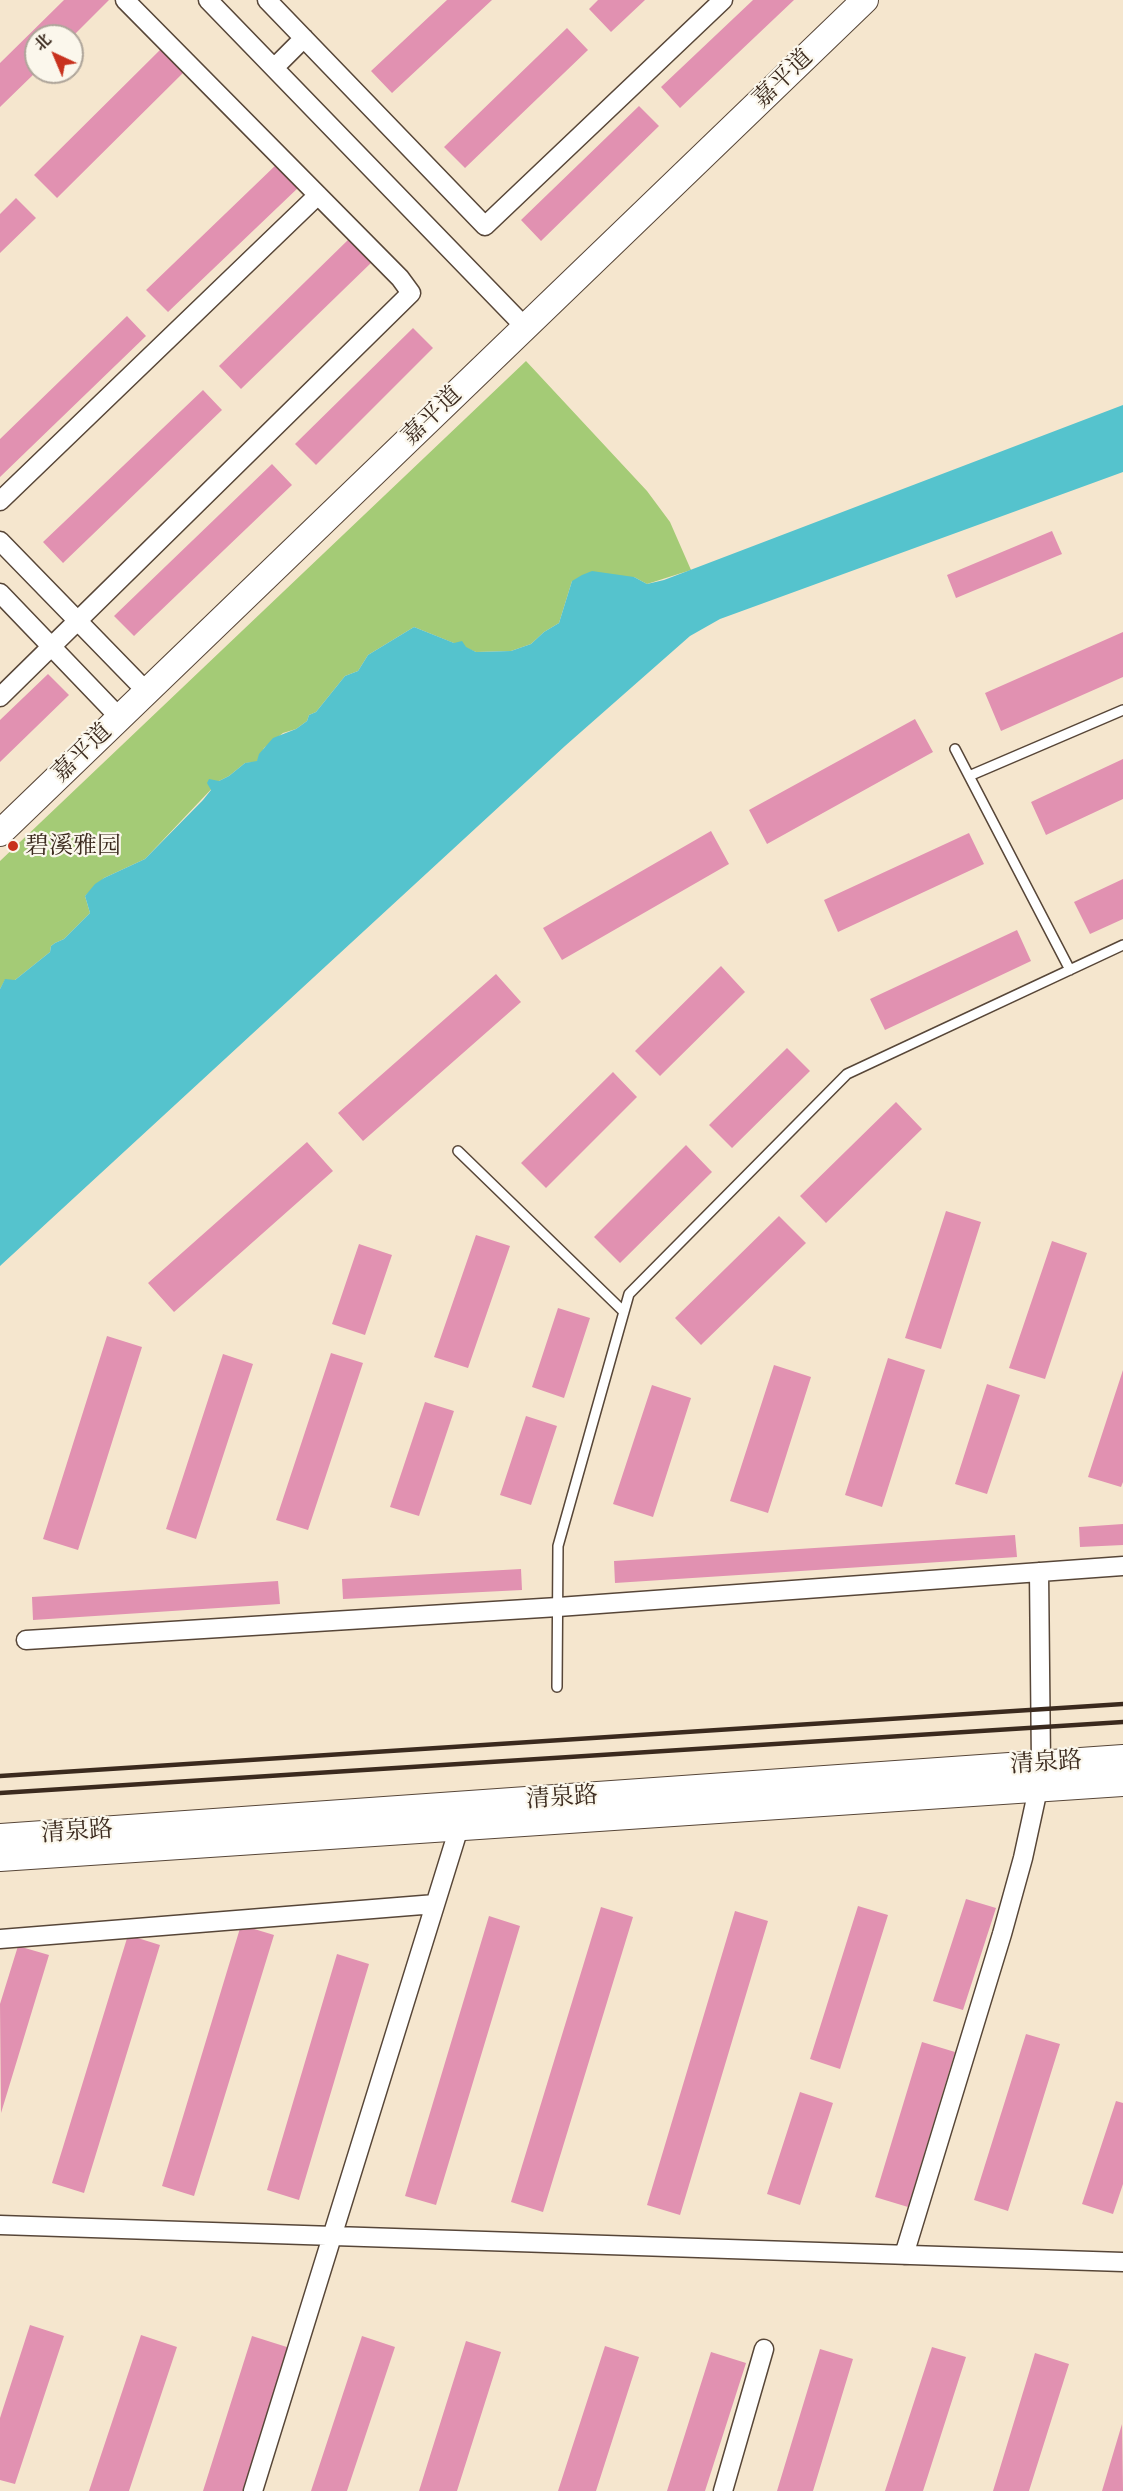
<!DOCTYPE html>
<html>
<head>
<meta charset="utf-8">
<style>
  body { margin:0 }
  #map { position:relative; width:1123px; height:2491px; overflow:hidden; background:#f5e6ce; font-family:"EB Garamond","Noto Serif SC",serif }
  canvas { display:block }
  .north { position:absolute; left:24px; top:24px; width:60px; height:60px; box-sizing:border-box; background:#fbf7ec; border:2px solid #aea59a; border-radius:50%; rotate:316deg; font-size:16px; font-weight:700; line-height:24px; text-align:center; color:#3b2a1e }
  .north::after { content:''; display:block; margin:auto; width:21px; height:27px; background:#c8321e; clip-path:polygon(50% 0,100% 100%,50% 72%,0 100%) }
</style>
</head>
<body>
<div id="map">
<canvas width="1123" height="2491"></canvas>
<div class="north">北</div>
</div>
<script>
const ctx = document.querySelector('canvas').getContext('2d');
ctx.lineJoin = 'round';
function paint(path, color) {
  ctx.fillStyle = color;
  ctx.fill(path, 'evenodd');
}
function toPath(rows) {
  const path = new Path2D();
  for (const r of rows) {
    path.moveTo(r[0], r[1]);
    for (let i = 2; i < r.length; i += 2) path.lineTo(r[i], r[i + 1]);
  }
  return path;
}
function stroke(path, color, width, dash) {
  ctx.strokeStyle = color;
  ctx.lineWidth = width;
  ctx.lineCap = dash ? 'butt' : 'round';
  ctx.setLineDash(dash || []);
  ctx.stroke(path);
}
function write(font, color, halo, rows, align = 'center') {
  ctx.font = font + ' "EB Garamond","Noto Serif SC",serif';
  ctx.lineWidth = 4.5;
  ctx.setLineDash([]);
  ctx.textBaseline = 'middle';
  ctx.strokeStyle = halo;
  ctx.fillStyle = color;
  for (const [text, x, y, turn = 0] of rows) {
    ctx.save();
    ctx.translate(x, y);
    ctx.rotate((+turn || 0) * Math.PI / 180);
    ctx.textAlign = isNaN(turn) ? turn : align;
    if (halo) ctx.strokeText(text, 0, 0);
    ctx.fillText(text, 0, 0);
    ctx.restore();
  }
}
paint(toPath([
  [526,361,647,491,670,522,691,570,647,584,634,577,572,581,559,623,544,632,531,644,511,651,476,652,414,627,368,655,358,671,345,676,316,712,309,715,307,721,296,729,283,733,264,748,257,762,245,763,229,776,219,781,145,859,104,878,85,896,90,913,64,939,55,943,51,946,50,952,15,980,5,980,0,989,0,861]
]), '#a4cb76');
paint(toPath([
  [1123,405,1123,472,720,619,690,636,565,746,0,1266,0,989,5,979,15,980,50,952,51,946,55,943,64,939,90,913,85,896,95,884,104,878,145,859,203,800,211,790,207,783,209,779,219,781,229,776,245,763,257,761,259,754,273,738,296,729,307,721,309,715,316,712,345,676,358,671,368,655,414,627,454,643,462,641,466,647,476,652,511,651,531,644,544,632,559,623,572,581,582,575,592,571,634,577,647,584,664,580]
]), '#55c3cd');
paint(toPath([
  [64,0,109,0,73,36,36,36,36,72,0,107,0,63],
  [447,0,492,0,392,93,371,71],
  [598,0,645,0,611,32,589,9],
  [753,0,794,0,680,108,661,87],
  [567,28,588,50,465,168,444,147],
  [164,46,187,69,57,198,34,175],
  [639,106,659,126,541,241,521,220],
  [278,163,300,186,168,312,146,290],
  [16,198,36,218,0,253,0,214],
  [350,238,373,261,241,389,219,366],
  [127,316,146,336,0,477,0,439],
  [413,328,433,348,316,465,295,444],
  [203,390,222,410,63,563,43,542],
  [272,464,292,485,134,636,114,616],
  [1052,531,1062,554,956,598,947,575],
  [1123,632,1123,677,1001,731,985,693],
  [48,674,69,695,0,762,0,720],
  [915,719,933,752,767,844,749,810],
  [1123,759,1123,799,1046,835,1031,802],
  [711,831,729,864,562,960,543,928],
  [969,833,984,864,838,932,824,900],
  [1123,879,1123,919,1090,934,1074,902],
  [1017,930,1031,961,885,1030,870,999],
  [721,966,745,992,660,1076,635,1051],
  [496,974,521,1002,363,1141,338,1113],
  [787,1048,810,1071,732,1148,709,1125],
  [613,1072,637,1097,546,1188,521,1163],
  [896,1102,922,1129,826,1223,800,1196],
  [307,1142,333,1171,174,1312,148,1283],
  [686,1145,712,1172,620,1263,594,1237],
  [946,1211,981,1222,941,1349,905,1338],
  [779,1216,806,1243,701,1345,675,1318],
  [476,1235,510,1246,468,1368,434,1357],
  [1052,1241,1087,1253,1045,1379,1009,1368],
  [359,1244,392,1255,365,1335,332,1324],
  [558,1308,590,1318,564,1398,532,1387],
  [107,1336,142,1347,78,1550,43,1539],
  [331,1353,363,1363,308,1530,276,1520],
  [223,1354,253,1364,196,1539,166,1529],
  [888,1358,925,1370,882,1507,845,1495],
  [774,1365,811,1377,768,1513,730,1501],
  [1123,1370,1123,1482,1121,1487,1088,1477],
  [987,1384,1020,1395,987,1494,955,1484],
  [652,1385,691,1398,653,1517,613,1504],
  [425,1402,454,1411,419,1516,390,1507],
  [526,1416,557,1426,531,1505,500,1495],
  [1123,1524,1123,1545,1080,1547,1079,1527],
  [1015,1535,1017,1557,615,1583,614,1561],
  [521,1569,522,1590,343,1599,342,1579],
  [278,1581,280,1604,33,1620,32,1597],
  [966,1899,996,1908,963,2010,933,2001],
  [858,1906,888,1915,840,2069,810,2059],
  [601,1907,633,1917,543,2212,511,2202],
  [735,1911,768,1921,680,2215,647,2205],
  [489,1916,520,1926,436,2205,405,2196],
  [241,1925,274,1935,194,2196,162,2186],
  [128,1935,160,1945,84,2193,52,2183],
  [18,1946,49,1955,1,2113,0,2004],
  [337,1954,369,1964,299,2200,267,2190],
  [1026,2034,1060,2044,1008,2211,974,2200],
  [922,2042,955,2052,908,2207,875,2197],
  [800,2092,833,2103,800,2205,767,2194],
  [1116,2101,1123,2103,1123,2184,1113,2214,1082,2204],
  [30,2325,64,2336,15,2484,0,2480,0,2418],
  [141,2335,177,2347,129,2491,89,2491],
  [252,2336,290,2348,245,2491,203,2491],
  [362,2336,395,2347,347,2491,311,2491],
  [466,2341,501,2352,457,2491,419,2491],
  [605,2346,639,2357,596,2491,558,2491],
  [932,2347,966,2357,923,2491,885,2491],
  [820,2349,853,2359,813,2491,777,2491],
  [711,2352,746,2363,705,2491,667,2491],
  [1035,2353,1069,2364,1029,2491,993,2491],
  [1122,2424,1123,2491,1102,2491]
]), '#e191b1');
const lane = toPath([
  [955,749,1070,970],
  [969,776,1123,710],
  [458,1151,624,1312],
  [557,1687,558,1546,629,1294,847,1074,1123,945]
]);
const street = toPath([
  [208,0,525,327],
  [267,0,485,226,723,0],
  [274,68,304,38],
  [0,501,318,195],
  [0,541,146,691],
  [0,593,119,717],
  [0,697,411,293,400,278,125,0],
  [26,1640,558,1607,1123,1566],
  [0,1939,435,1904],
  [0,2225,1123,2262],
  [904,2255,1002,1934,1023,1858,1038,1789,1041,1764,1039,1572],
  [253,2491,462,1818],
  [723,2491,764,2349]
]);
const secondary = toPath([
  [0,833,865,0],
  [0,1837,1123,1758],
  [0,1858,1123,1783]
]);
stroke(lane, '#574638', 12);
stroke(street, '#574638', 21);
stroke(secondary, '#574638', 28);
stroke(lane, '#fff', 9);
stroke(street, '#fff', 18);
stroke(secondary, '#fff', 26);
stroke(toPath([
  [0,1776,1123,1704],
  [0,1793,1123,1722]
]), '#3b2a1e', 4.5);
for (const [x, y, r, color] of [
  [13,846,6,"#c8321e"]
]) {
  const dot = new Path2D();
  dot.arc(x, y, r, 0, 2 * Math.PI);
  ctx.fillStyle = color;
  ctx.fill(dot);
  stroke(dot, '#fbf7ec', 2);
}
write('24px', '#3b2a1e', '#fbf7ec', [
  ["嘉平道",783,79,-44],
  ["嘉平道",432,416,-44],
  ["嘉平道",82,753,-44],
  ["清泉路",1046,1763,-4],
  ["清泉路",562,1798,-4],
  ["清泉路",77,1832,-4]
]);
write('24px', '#3b2a1e', '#fbf7ec', [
  ["碧溪雅园",25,846]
], 'left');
</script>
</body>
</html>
